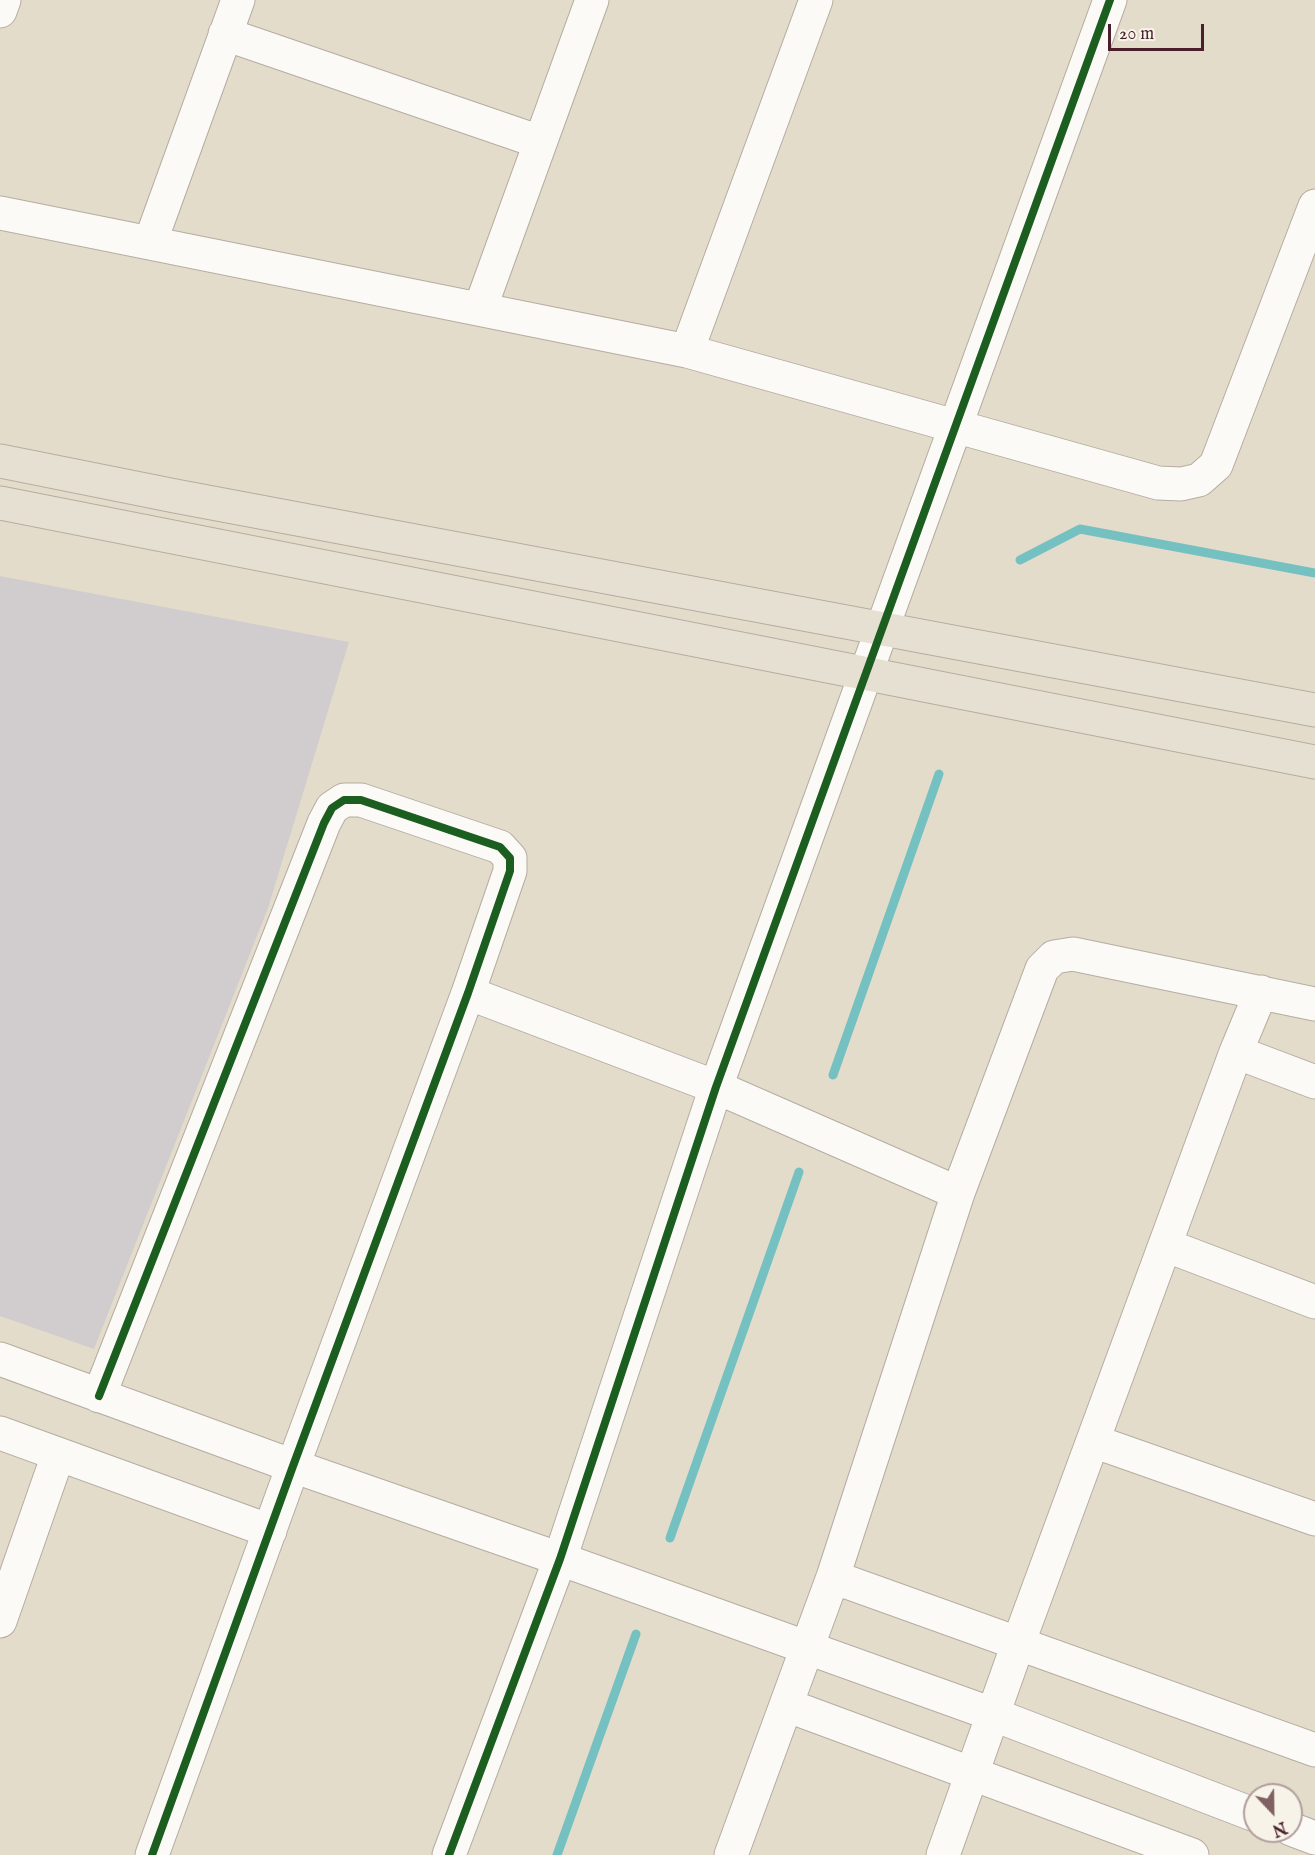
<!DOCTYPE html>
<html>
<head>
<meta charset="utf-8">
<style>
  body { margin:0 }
  #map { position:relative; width:1315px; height:1855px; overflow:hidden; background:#e4dcca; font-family:"IM FELL English",serif }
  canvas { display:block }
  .north { position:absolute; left:1243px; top:1783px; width:60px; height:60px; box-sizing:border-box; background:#f7f3e8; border:2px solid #b29e9c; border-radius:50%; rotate:158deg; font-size:16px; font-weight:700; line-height:24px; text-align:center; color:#4a1f2b }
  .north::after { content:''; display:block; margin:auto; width:21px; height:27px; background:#806163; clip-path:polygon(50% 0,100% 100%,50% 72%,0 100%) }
  .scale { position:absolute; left:1108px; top:24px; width:96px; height:27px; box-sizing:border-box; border:3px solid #4a1f2b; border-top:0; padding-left:8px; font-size:18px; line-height:21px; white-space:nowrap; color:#4a1f2b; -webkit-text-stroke:4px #f7f3e8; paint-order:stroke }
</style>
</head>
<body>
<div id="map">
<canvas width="1315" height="1855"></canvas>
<div class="north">N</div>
<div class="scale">20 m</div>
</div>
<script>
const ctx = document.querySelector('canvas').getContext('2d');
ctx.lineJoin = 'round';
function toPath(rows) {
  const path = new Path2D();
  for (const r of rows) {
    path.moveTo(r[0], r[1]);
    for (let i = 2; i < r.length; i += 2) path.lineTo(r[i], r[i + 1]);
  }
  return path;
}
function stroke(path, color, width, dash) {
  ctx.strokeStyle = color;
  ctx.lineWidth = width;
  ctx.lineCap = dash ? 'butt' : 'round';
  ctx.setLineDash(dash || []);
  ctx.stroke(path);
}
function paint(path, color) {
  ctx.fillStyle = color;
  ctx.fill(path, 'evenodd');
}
stroke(toPath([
  [1020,560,1080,529,1315,573],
  [833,1075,939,774],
  [670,1538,799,1172],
  [557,1855,636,1634]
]), '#75c1c2', 9);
paint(toPath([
  [0,576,349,642,268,908,94,1349,0,1316]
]), '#d1ccce');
const minor = toPath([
  [0,11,4,0],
  [225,34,540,142],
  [0,213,687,351,1158,483,1181,484,1199,480,1216,465,1315,206],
  [150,243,238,0],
  [480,309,592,0],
  [687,351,816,0],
  [468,993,716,1087,958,1193],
  [1236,1052,1315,1082],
  [1165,1245,1315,1302],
  [0,1359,293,1466,560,1559,992,1714,1255,1815],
  [99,1396,324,823,332,808,344,800,361,800,500,847,510,858,510,871,468,993,293,1466,152,1855],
  [0,1433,270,1531],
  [1093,1441,1315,1519],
  [833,1577,1315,1750],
  [0,1621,58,1455],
  [786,1705,1192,1855],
  [1291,1829,1315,1838],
  [449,1855,560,1559,716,1087,1110,0],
  [731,1855,833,1577,958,1193,1042,969,1054,957,1073,954,1315,1004],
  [943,1855,1018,1644,1236,1052,1261,992]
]);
const highway = toPath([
  [0,461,175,496,1315,710],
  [0,503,1315,762]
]);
stroke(minor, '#b5aca2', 35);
stroke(highway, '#b5aca2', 35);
stroke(minor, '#fbfaf7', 33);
stroke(highway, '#e6e0d2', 33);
stroke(toPath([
  [99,1396,324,823,332,808,344,800,361,800,500,847,510,858,510,871,468,993,293,1466,152,1855],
  [449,1855,560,1559,716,1087,1110,0]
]), '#1b5e20', 8);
</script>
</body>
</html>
